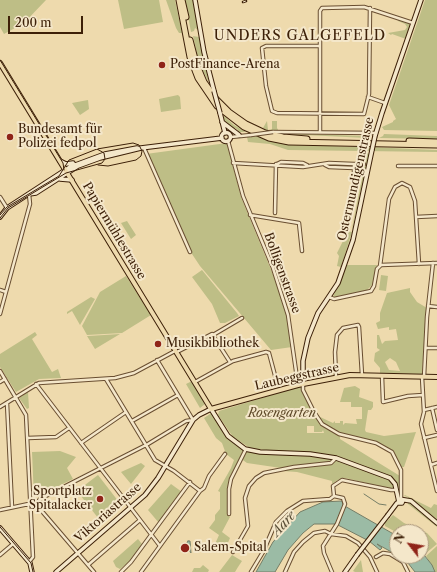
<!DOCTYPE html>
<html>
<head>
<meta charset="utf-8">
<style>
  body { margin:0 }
  #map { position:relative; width:437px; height:572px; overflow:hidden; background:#eedaad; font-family:"Libre Caslon Text",serif }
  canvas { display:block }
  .north { position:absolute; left:389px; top:524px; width:40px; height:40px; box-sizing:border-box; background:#f4e7ca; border:1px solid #ab977c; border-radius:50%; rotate:301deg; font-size:11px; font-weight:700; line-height:16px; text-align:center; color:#3d2008 }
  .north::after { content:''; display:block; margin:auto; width:14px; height:18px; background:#8f2418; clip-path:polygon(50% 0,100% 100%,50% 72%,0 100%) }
  .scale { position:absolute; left:8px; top:16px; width:75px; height:18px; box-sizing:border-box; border:2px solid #3d2008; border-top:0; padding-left:5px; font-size:12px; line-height:14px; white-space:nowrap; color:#3d2008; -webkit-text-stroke:3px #f4e7ca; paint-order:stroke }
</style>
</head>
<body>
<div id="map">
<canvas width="437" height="572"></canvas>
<div class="north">N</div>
<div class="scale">200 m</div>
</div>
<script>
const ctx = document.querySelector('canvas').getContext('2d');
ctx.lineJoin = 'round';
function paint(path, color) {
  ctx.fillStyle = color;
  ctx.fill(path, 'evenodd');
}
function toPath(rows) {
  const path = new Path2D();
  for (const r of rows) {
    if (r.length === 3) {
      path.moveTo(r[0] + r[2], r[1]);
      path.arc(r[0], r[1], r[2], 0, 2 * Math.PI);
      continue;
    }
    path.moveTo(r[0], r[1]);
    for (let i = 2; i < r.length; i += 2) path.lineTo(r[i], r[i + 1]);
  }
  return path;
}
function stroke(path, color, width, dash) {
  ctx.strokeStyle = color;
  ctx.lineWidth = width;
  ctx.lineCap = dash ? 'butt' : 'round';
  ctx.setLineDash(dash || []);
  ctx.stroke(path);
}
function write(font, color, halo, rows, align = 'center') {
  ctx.font = font + ' "Libre Caslon Text",serif';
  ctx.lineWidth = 4;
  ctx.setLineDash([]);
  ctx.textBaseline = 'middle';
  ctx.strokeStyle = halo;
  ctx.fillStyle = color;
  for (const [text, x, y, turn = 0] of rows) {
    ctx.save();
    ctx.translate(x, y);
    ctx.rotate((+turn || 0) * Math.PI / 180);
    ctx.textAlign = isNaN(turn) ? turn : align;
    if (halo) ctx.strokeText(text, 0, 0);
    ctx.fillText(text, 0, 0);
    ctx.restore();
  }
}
paint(toPath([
  [0,0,46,0,24,23,4,34,0,27],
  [118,0,159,0,163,22,124,29],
  [166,0,175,0,182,33,179,33,176,28],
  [185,0,193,0,198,30,195,28,194,31,191,32],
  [425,0,437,0,437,131,384,130,382,127,393,122,393,121,396,119,389,105],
  [397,18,409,23,411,26,406,39,392,34,391,35,388,33,405,30,407,27,405,24,398,21],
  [193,36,199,37,209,83,199,63],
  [178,95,180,97,181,109,161,112,159,99],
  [88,100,89,109,80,115,72,103],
  [223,115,234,125,246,132,238,132,238,130,235,128,232,129,224,122],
  [267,121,268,130,272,129,272,121,277,121,277,128,280,133,365,136,367,138,284,134,268,131,263,128],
  [384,134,437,136,437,139,379,138,383,136],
  [256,136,290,145,369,147,437,150,437,152,288,150,270,144,248,142,247,137],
  [227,143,241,197,279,289,288,319,292,347,271,350,200,266,190,251,146,154],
  [367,153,369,154,352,230,352,228],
  [127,221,136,235,131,239,121,223],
  [342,230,352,232,341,267,337,266,339,256,337,253,346,235],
  [346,265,377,265,373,284,366,291,333,297],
  [202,270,237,313,239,316,225,323,220,323,212,304,192,277],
  [381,275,388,276,386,291,379,290],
  [126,276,151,315,122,333,87,335,82,326,100,292],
  [410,288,410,292,417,302,427,308,422,374,380,373,380,368,374,361,375,353,380,350,377,348,377,335,379,335,382,344,385,341,398,340,396,329,389,330,389,327,378,329,376,323,380,321,380,313,387,293],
  [390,358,396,362,400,371,389,370,385,362],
  [91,297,95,299,80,325,72,311,67,314,67,312],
  [35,332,37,335,32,339,52,372,58,369,61,378,39,379,16,392,0,367,0,354],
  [120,334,95,349,87,336,88,336],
  [192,381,205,404,200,408,186,384],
  [355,386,360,389,359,397,373,402,373,407,371,410,368,410,365,430,366,432,384,436,416,432,404,467,401,467,390,449,376,442,337,432,322,423,315,412,318,414,318,416,333,423,335,421,335,423,340,423,340,421,343,421,343,425,345,423,357,424,356,419,362,419,362,407,351,407,351,402,340,402,344,388],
  [298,387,301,387,320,423,340,436,340,439,400,476,400,487,392,489,345,478,338,480,332,484,332,481,297,472,283,471,281,468,247,463,240,458,231,475,228,489,227,514,230,517,222,532,230,538,225,549,215,544,219,535,209,528,215,520,215,515,220,509,220,492,218,491,231,468,234,460,226,454,222,443,216,438,204,418,213,412,226,433,241,447,264,452,264,450,250,448,233,437,218,415,219,411],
  [307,426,314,426,314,432,322,432,323,430,324,433,307,433],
  [28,392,29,408,27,409,19,398],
  [60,451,76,457,67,468,73,479,34,498,32,452],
  [141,463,145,466,131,484,121,472],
  [98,475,122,506,102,523,77,491],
  [171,484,182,492,159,523,148,510],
  [405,495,431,508,434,504,437,505,437,527,408,504,408,497,404,496],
  [393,515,404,523,427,533,437,544,426,553,421,548,421,532,397,532,397,534,393,532,394,531,385,526,385,523],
  [138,539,142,544,129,562,120,569,116,567,113,561],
  [437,546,437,572,435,572,426,556],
  [232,555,242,561,238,567,235,572,219,572],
  [361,560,363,572,355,572,353,571],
  [203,565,209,570,208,572,192,572,194,568,200,568]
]), '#bebe86');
const water = toPath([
  [342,501,343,505,397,536,397,555,377,544,382,548,380,550,369,541,336,524,314,524,303,533,288,550,275,572,256,572,273,542,300,512,323,502,342,501],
  [188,541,190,541,191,553,188,549,182,550,183,545,185,546,188,541],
  [421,551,432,565,435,572,415,572,408,563,399,556,421,556,421,551]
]);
paint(water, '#9bbba5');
stroke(water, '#757d66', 1);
stroke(toPath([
  [364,494,379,504,386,505]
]), '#757d66', 1);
const street = toPath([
  [320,46,266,46,262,48,266,86,272,111,277,113,364,114,369,94,370,8],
  [368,97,385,103],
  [273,132,376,133],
  [320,132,320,11,322,8,364,7,413,23],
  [231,137,251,135],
  [228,141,243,196,273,268,288,315,297,378,303,384,303,390,314,412,322,424,339,434,376,443,392,452,401,470,401,498],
  [144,148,190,252],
  [233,163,303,167,329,163,354,164],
  [277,164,281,162,303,163,307,165],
  [325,165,329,167,354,168],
  [398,166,437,166],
  [354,176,354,164,364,164],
  [0,197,7,208],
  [275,213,276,164],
  [250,215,299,223,302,251],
  [416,217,437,216],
  [380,266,389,199,395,187,402,183,410,187,415,201,419,264],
  [0,290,6,292],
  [329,297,334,299,371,291,374,286,377,269,381,265,437,263],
  [428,306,437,307],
  [0,314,30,204,29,194],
  [213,335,242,318],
  [426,348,437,348],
  [177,352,212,334,230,362],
  [0,371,26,415,33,557,29,562],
  [382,376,383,402,408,396,423,395],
  [336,377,335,352,337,335,343,328,358,325,359,327,362,375],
  [422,377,424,412,421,424,437,491],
  [424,377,427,317,433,263],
  [106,379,155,460,174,471,200,491,141,572],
  [0,382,5,379],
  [195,382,233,361,266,352,269,353,277,383],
  [36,384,160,546],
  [7,403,12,507],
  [0,407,39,383,115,378,134,373,175,351],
  [432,408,437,430],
  [424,410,437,407],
  [132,421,178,395],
  [28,438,56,437,69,428],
  [424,438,437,435],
  [81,443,126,412],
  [431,465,437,463],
  [200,491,204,488,209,476,225,454],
  [334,496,333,486,342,480,391,490,396,490],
  [38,502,40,509,94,572],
  [0,510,38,502,40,499,148,444,186,421,193,420,157,360],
  [229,514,229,489,231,479,246,449],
  [233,552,248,526,245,498,249,486,256,478,264,473,294,467,331,463,336,458],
  [0,555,13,544],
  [376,557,383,553,390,554,403,562,408,572],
  [88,565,140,520],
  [121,572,131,562,190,482],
  [251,572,263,552,276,522,287,511,303,501,330,499,334,496],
  [285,572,294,552,303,542,314,533,325,531,331,534,346,536,358,543,370,557,377,572],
  [332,572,324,553,323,546,337,524,345,504,343,498,334,496]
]);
const secondary = toPath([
  [195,0,204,52,214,91],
  [220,113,225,133],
  [222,122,239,135],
  [226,137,4.5],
  [375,136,382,113,421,0],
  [60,161,66,164,73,163],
  [60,179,72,180],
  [29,194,36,193,78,166,100,158,141,148,222,138],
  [0,217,7,208,70,167,105,154,137,148],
  [303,384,303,361,308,338,318,313,338,283,353,240,372,150],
  [399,499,411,501,437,523],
  [388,515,397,503,402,503,403,500],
  [0,528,30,563,32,572],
  [56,572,145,495,158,478,193,420,199,415,211,409,228,436,245,449,260,452,310,454,336,458,390,478,395,484,399,502],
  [345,572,357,555]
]);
const primary = toPath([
  [0,63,211,409,298,385,350,375,437,377]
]);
const highway = toPath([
  [179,0,190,57,198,78,217,106,244,127,269,138,289,142,437,145],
  [182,0,186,17],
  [190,40,196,63,204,82,216,99,229,112,246,124,265,133,283,137,307,139],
  [409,141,437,142]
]);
stroke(street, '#694e31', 4.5);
stroke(secondary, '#3d2008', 5.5);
stroke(primary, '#3d2008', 6);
stroke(highway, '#3d2008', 7);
stroke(street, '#f4e7ca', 2.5);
stroke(secondary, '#f4e7ca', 3.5);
stroke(primary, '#eedaad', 4);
stroke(highway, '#eedaad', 5);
stroke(toPath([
  [0,60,63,163,64,170],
  [97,149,133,143,139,145,142,151,141,156,136,160,108,166,98,165],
  [0,215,7,207,59,176,69,160,97,149,104,153,105,159,102,163,66,173,8,208,0,218],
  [0,527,31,563,33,572]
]), '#3d2008', 1);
const rail = toPath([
  [243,2,246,1]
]);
stroke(rail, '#3d2008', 2.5);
stroke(rail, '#f4e7ca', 1, [3]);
const streetBridge = toPath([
  [251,135,273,132]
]);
const secondaryBridge = toPath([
  [214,91,220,113],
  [372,150,375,136],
  [357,555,388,515]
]);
stroke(streetBridge, '#694e31', 4.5, []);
stroke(secondaryBridge, '#3d2008', 5.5, []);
stroke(streetBridge, '#f4e7ca', 2.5);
stroke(secondaryBridge, '#f4e7ca', 3.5);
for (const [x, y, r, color] of [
  [162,65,4,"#8f2418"],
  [10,137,4,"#8f2418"],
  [158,344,4,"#8f2418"],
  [100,499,4,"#8f2418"],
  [185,548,5,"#8f2418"]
]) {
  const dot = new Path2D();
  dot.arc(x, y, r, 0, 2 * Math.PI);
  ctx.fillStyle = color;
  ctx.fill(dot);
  stroke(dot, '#f4e7ca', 1.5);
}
write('12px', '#3d2008', '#f4e7ca', [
  ["PostFinance-Arena",170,65],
  ["Bundesamt für",18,130],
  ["Polizei fedpol",18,144],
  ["Musikbibliothek",166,344],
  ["Sportplatz",92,492,"right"],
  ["Spitalacker",92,506,"right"],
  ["Salem-Spital",194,548]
], 'left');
write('12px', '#3d2008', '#f4e7ca', [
  ["Ostermundigenstrasse",356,179,-77],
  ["Papiermühlestrasse",114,231,59],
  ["Bolligenstrasse",282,273,70],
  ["Laubeggstrasse",297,377,-13],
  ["Viktoriastrasse",108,513,-41]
]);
write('italic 12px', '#5d4828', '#f4e7ca', [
  ["Rosengarten",282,414]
]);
write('italic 13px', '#594e37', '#f4e7ca', [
  ["Aare",284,524,-48]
]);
ctx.letterSpacing = '1px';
write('14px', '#3d2008', '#f4e7ca', [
  ["UNDERS GALGEFELD",300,36]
]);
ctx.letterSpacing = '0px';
</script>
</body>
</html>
